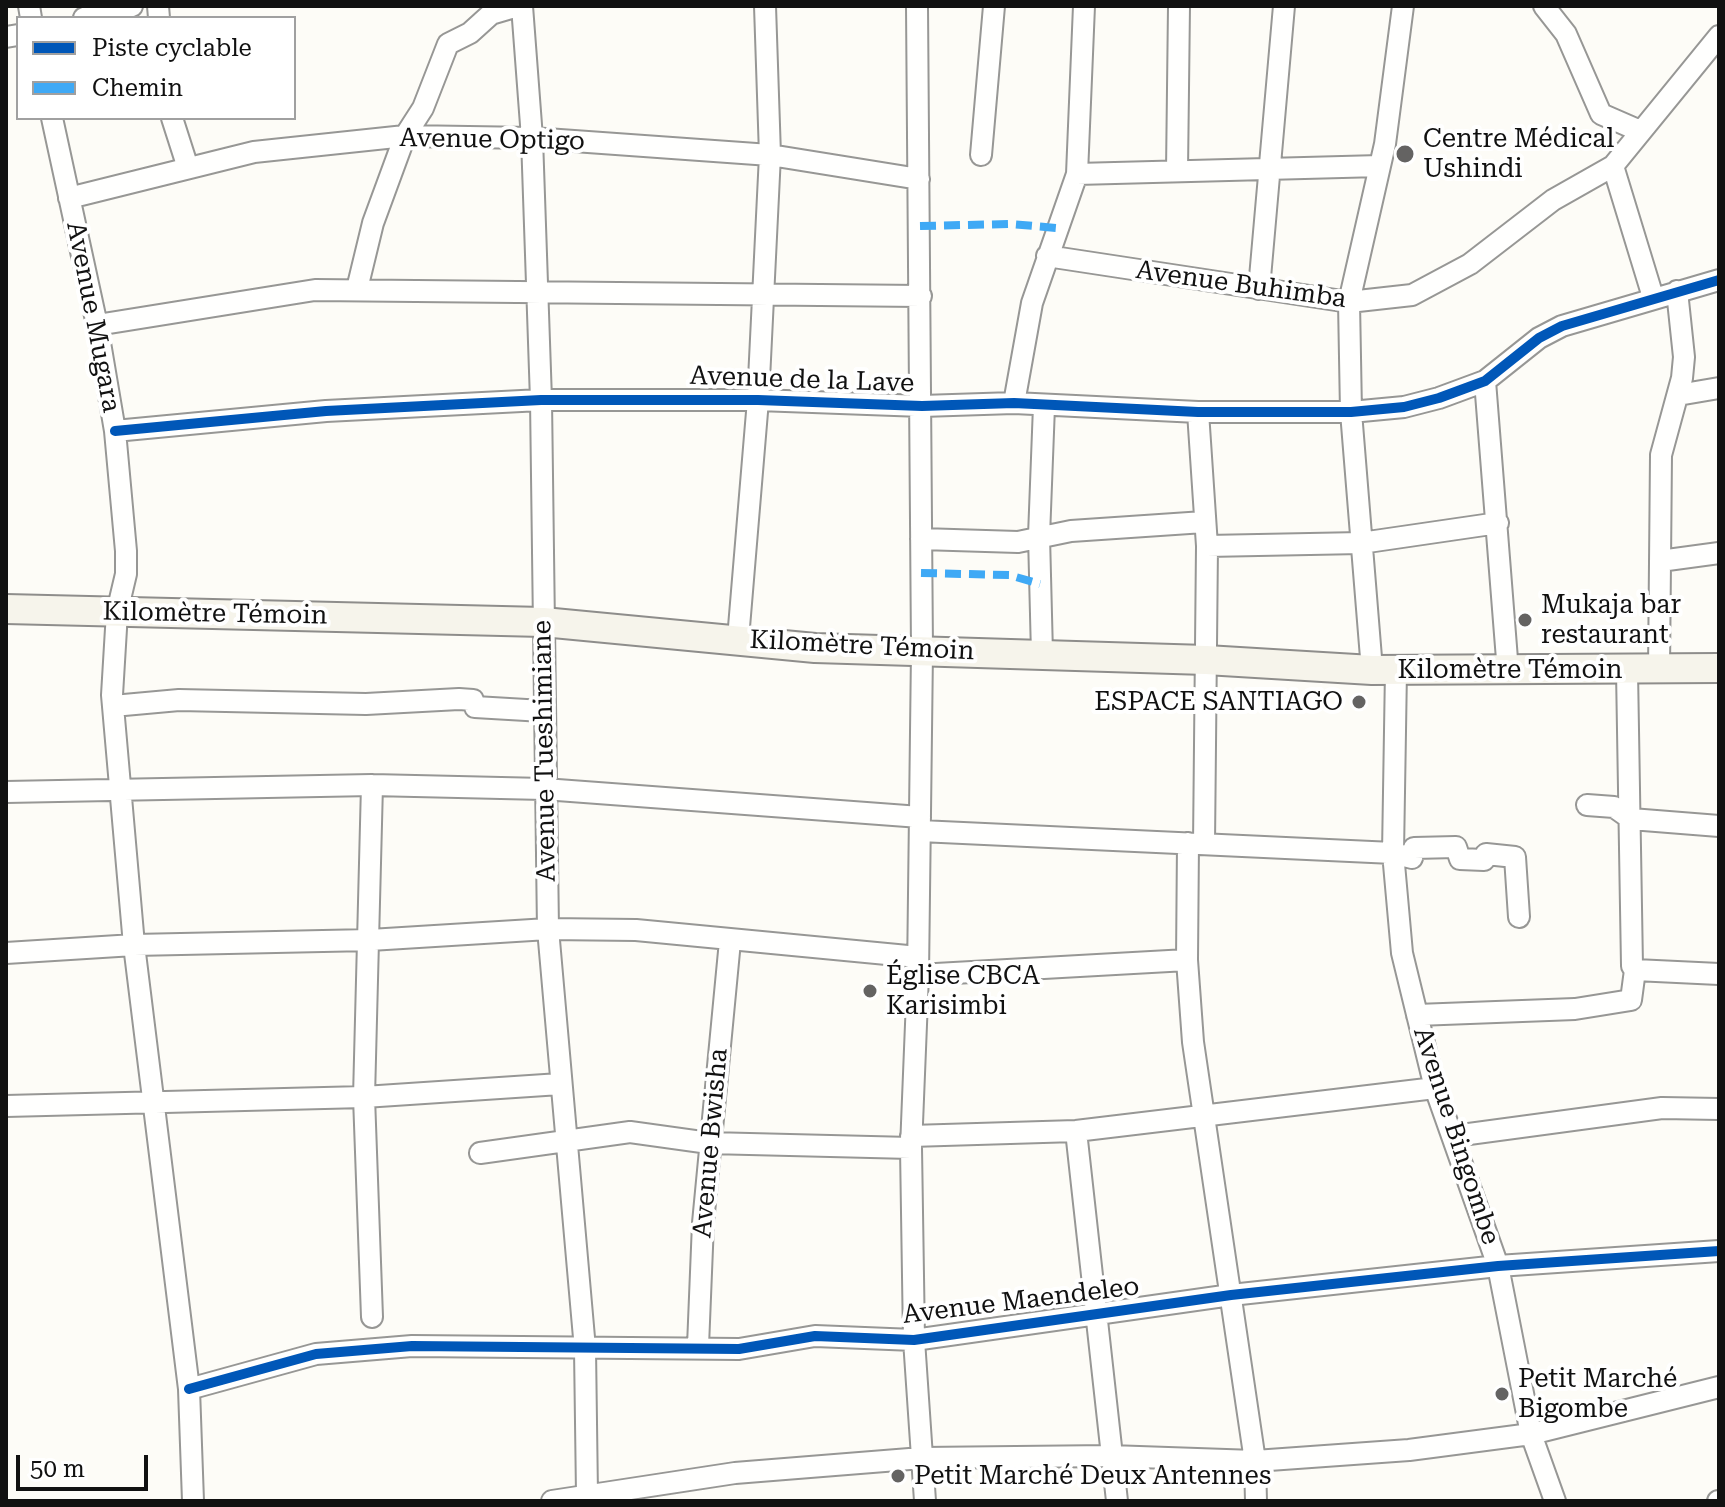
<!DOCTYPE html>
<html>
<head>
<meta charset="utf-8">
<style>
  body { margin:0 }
  #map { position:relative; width:1725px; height:1507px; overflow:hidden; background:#fdfcf7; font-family:"Roboto Serif",serif }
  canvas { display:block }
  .frame { position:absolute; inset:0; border:8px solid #111; pointer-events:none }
  .legend { position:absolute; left:16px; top:16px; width:280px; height:104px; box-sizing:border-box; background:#fff; border:2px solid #a0a0a0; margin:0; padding:10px 14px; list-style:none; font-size:24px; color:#111 }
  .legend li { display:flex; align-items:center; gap:16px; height:40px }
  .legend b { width:40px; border:2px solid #a0a0a0 }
  .scale { position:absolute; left:16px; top:1455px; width:132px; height:36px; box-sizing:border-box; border:4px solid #111; border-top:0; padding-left:10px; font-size:24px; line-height:28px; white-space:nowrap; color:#111; -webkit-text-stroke:6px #fff; paint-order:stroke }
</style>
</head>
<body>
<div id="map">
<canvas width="1725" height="1507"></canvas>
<div class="frame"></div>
<ul class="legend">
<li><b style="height:10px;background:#0057b8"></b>Piste cyclable</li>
<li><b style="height:10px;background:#3fa9f5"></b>Chemin</li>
</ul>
<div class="scale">50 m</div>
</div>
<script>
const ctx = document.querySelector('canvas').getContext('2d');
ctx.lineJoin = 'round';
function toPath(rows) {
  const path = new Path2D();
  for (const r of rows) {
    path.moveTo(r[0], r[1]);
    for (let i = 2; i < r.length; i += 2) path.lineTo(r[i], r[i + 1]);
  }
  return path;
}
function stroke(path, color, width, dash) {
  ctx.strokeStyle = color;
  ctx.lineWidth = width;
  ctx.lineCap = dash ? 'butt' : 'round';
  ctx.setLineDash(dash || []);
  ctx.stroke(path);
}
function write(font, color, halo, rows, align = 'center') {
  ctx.font = font + ' "Roboto Serif",serif';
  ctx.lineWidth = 8;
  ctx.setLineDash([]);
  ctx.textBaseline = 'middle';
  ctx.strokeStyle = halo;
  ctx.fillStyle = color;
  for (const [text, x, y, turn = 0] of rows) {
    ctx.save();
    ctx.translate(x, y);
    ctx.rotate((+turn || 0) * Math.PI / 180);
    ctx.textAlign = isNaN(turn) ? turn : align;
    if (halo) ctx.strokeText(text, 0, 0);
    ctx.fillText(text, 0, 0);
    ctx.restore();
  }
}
const street = toPath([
  [29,6,31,18],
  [158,6,159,18],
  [522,6,532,138,541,400,548,929,585,1349,587,1495],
  [917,6,922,651,918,975,911,1148,914,1340,925,1501],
  [1544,6,1566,34,1601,114,1640,131],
  [84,18,132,6],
  [6,37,18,35],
  [52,118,97,325,115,431,126,551,126,574,117,612,112,695,134,945,189,1389,193,1501],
  [172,118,188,168],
  [981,155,994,6],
  [1613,166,1653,297],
  [1177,171,1179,6],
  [1077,174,1380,166],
  [69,198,254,152,405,136,532,138,770,155,919,179],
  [1047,256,1349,302,1412,295,1470,264,1553,200,1613,166,1719,36],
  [357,289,373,223,405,136,423,108,448,44,470,33,491,14,518,6],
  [1259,289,1284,6],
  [97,325,315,290,921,296],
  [1485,381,1508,672],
  [1678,395,1719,388],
  [1014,403,1032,303,1077,174,1084,6],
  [1198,412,1207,546,1204,844],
  [115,431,326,411,541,400,758,400,922,406,1014,403,1198,412,1351,412,1404,407,1439,398,1485,381,1539,338,1562,326,1719,280],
  [921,539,1018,542,1071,531,1204,522],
  [1207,546,1361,543,1498,523],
  [1660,561,1719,553],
  [738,639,758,400,770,155,765,6],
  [1042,654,1039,536,1044,406],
  [1372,670,1351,412,1349,302,1385,144,1403,6],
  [1396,670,1393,853,1402,953,1435,1088,1498,1266,1531,1434,1555,1501],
  [1659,670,1661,455,1682,378,1684,357,1677,291],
  [1627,671,1632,966,1635,970,1719,974],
  [113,706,179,700,366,704,459,699,473,700,475,707,543,711],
  [372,785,364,1097,372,1317],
  [6,792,372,785,544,789,920,817],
  [1587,805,1614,807,1631,819,1719,826],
  [920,831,1393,853,1412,858,1414,848,1456,847,1460,859,1484,860,1486,854,1515,857,1519,917],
  [1188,843,1187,960,1193,1042,1255,1461,1256,1501],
  [6,953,134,945,370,940,548,929,636,930,918,957],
  [918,975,1187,960],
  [1417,1015,1575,1009,1631,1000,1635,970],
  [6,1106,364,1097,560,1084],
  [1076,1131,1117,1501],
  [911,1136,1076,1131,1435,1088],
  [1454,1136,1662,1108,1719,1109],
  [480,1153,630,1132,709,1143,911,1148],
  [698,1346,703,1223,730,941],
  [189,1389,316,1354,412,1346,739,1349,815,1336,914,1340,1231,1295,1498,1266,1719,1251],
  [552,1501,735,1473,922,1458,1110,1456,1255,1461,1409,1450,1531,1434,1719,1387],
  [1718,1501,1719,1501]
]);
const secondary = toPath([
  [6,609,543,622,815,648,1206,660,1372,670,1719,668]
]);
stroke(street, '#979795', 24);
stroke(secondary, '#8e8d8b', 32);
stroke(street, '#fffffe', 20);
stroke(secondary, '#f6f4eb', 28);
stroke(toPath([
  [920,226,1011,224,1057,228],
  [921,573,1009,575,1040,584]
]), '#3fa9f5', 8, [16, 8]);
stroke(toPath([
  [115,431,326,411,541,400,758,400,922,406,1014,403,1198,412,1351,412,1404,407,1439,398,1485,381,1539,338,1562,326,1719,280],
  [189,1389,316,1354,412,1346,739,1349,815,1336,914,1340,1231,1295,1498,1266,1719,1251]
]), '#0057b8', 10);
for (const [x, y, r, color] of [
  [1405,154,10,"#646362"],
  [1525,620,8,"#646362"],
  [1359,702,8,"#646362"],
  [870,991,8,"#646362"],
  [1502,1394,8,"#646362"],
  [898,1476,8,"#646362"]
]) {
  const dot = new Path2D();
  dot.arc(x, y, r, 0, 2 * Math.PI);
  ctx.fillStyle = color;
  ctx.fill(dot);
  stroke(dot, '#fff', 3);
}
write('26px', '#111', '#fff', [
  ["Centre Médical",1423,139],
  ["Ushindi",1423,169],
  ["Mukaja bar",1541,605],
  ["restaurant",1541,635],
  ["ESPACE SANTIAGO",1343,702,"right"],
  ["Église CBCA",886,976],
  ["Karisimbi",886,1006],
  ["Petit Marché",1518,1379],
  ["Bigombe",1518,1409],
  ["Petit Marché Deux Antennes",914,1476]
], 'left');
write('26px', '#111', '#fff', [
  ["Avenue Optigo",492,140,1],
  ["Avenue Buhimba",1241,285,8],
  ["Avenue Mugara",93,317,79],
  ["Avenue de la Lave",802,380,2],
  ["Kilomètre Témoin",215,614,1],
  ["Kilomètre Témoin",862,646,3],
  ["Kilomètre Témoin",1510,670],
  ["Avenue Tueshimiane",545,751,-91],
  ["Avenue Bingombe",1456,1136,72],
  ["Avenue Bwisha",711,1143,-85],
  ["Avenue Maendeleo",1021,1301,-7]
]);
</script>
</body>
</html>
